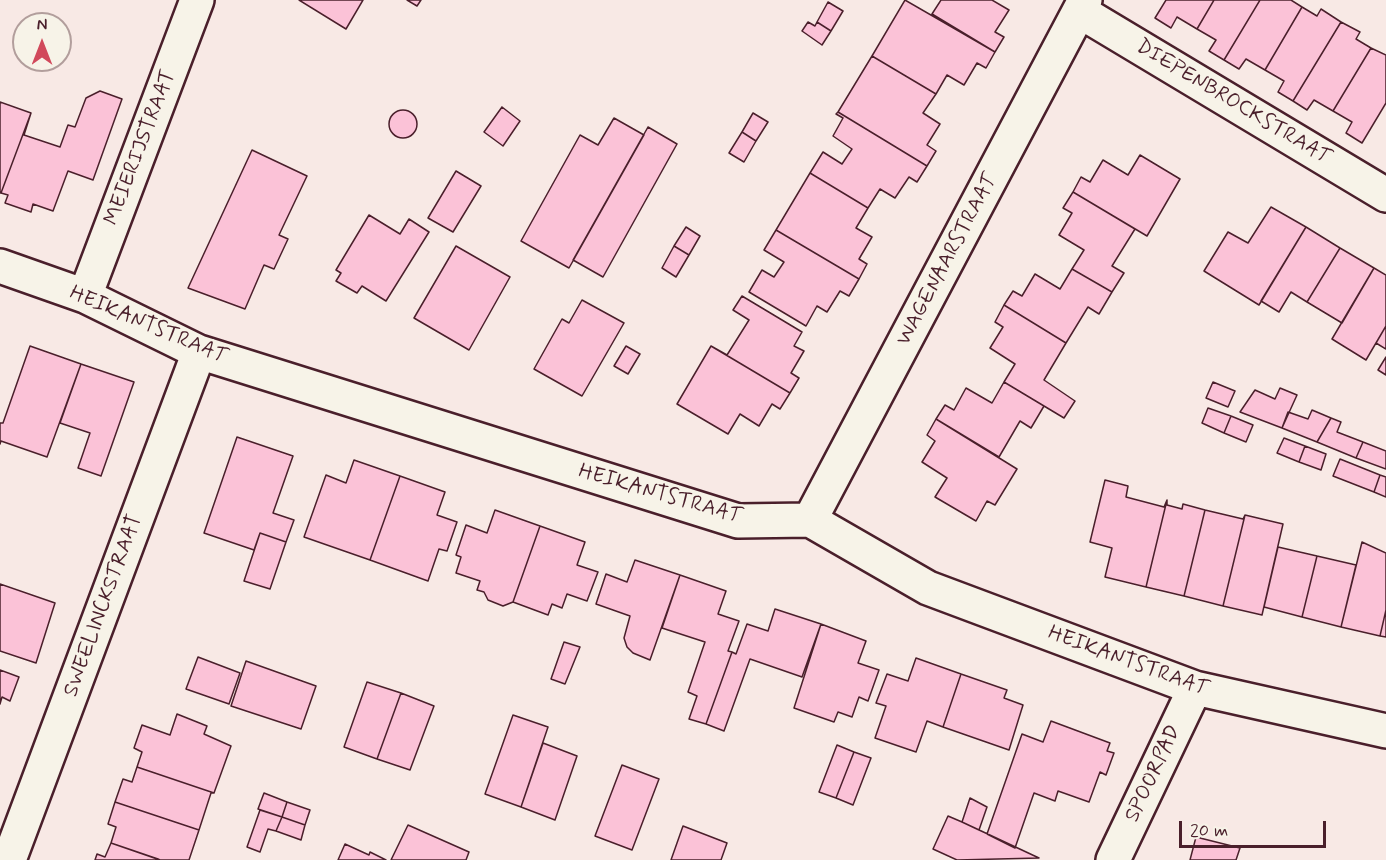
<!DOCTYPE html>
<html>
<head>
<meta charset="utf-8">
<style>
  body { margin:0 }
  #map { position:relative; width:1386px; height:860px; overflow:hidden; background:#f8e9e5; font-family:Mynerve,sans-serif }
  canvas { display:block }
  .north { position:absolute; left:12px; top:12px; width:60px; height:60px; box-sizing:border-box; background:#f7f3e8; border:2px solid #b29e9c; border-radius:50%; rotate:0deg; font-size:16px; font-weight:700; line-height:24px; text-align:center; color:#4a1f2b }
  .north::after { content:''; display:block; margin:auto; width:21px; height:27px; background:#d1495b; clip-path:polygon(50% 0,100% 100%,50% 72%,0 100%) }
  .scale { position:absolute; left:1179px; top:821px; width:147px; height:27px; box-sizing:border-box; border:3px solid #4a1f2b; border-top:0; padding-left:8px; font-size:18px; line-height:21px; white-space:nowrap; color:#4a1f2b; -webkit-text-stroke:4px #f7f3e8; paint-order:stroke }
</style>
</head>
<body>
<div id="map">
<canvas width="1386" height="860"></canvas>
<div class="north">N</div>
<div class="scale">20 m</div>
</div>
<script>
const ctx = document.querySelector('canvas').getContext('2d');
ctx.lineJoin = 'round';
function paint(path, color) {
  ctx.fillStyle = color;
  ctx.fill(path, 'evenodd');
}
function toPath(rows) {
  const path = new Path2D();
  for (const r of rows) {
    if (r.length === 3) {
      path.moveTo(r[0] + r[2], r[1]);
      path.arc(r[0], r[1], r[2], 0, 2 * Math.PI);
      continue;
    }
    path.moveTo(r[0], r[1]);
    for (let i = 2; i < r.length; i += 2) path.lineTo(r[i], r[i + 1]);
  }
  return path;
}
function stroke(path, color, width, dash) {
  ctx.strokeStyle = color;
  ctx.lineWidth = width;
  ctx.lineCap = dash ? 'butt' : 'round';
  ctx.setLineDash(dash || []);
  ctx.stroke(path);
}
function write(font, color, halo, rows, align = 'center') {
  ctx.font = font + ' Mynerve,sans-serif';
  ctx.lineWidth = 4.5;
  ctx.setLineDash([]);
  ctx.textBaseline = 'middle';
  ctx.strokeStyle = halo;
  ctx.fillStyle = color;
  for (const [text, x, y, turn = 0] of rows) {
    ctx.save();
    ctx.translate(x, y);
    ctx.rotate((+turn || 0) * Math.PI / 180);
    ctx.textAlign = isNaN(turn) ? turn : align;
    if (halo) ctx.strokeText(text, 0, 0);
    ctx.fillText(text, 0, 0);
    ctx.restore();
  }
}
const building = toPath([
  [299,0,363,0,346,29,299,0],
  [407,0,421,0,417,6,407,0],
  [905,0,995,52,986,68,977,63,964,85,947,75,936,94,872,56,905,0],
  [941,0,992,0,1009,10,995,32,1004,37,995,52,932,14,941,0],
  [1166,0,1214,0,1197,29,1177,17,1171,28,1155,18,1166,0],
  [1214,0,1260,0,1224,60,1209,51,1216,40,1197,29,1214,0],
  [1260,0,1291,0,1302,7,1265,70,1246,59,1239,69,1224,60,1260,0],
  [828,2,843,11,831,31,817,22,828,2],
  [1302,7,1317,16,1321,9,1341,22,1293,101,1278,92,1284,81,1265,70,1302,7],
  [808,22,815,26,817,22,831,31,822,45,802,31,808,22],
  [1341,22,1360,32,1356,39,1371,48,1333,111,1314,100,1307,110,1293,101,1341,22],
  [1371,48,1386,55,1386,103,1362,143,1346,133,1352,122,1333,111,1371,48],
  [872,56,936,94,923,113,940,124,927,145,936,151,927,166,838,112,872,56],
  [100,91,122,99,93,180,68,171,53,211,33,204,31,212,5,203,8,195,1,193,31,113,24,135,60,147,68,125,75,127,86,98,100,91],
  [0,102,31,113,1,193,0,193,0,102],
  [502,107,520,121,503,146,484,132,502,107],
  [403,124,14],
  [838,112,927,166,917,182,909,177,895,198,880,189,868,208,810,173,823,152,842,164,852,149,833,136,843,118,836,114,838,112],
  [753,113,768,122,756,141,742,132,753,113],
  [614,118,644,135,569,268,521,241,580,135,598,145,614,118],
  [648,127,677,144,603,277,573,260,648,127],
  [742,132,756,141,744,162,729,153,742,132],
  [252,150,307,176,279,235,288,239,274,269,264,265,245,309,188,288,252,150],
  [1140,155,1180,179,1147,236,1073,192,1081,177,1090,182,1103,160,1128,175,1140,155],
  [456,171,481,186,453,232,428,218,456,171],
  [810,173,868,208,856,228,872,237,859,259,867,264,859,279,776,230,810,173],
  [1073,192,1135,229,1112,266,1124,273,1112,292,1072,269,1084,250,1059,235,1072,213,1063,208,1073,192],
  [1271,207,1306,227,1259,305,1204,271,1228,232,1248,243,1271,207],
  [369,215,400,234,409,219,429,232,386,301,362,286,357,293,336,281,341,273,336,270,369,215],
  [686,227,700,236,689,255,674,246,686,227],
  [1306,227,1340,248,1307,302,1291,292,1279,312,1261,301,1306,227],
  [776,230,859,279,849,296,840,291,827,312,817,306,806,326,749,292,762,270,774,277,784,262,764,250,776,230],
  [456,246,510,277,469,350,414,318,456,246],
  [674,246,689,255,676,277,662,268,674,246],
  [1340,248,1374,268,1342,323,1307,302,1340,248],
  [1374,268,1386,275,1386,326,1366,360,1332,339,1374,268],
  [1072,269,1112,292,1099,314,1088,307,1066,343,1004,305,1013,291,1022,296,1035,274,1060,289,1072,269],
  [742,296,802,332,794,346,804,351,791,373,799,378,790,393,711,346,727,355,749,320,733,310,742,296],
  [582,300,624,323,582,396,534,369,562,319,569,323,582,300],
  [1004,305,1066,343,1044,380,1075,401,1064,418,1004,382,1015,364,990,348,1003,327,995,322,1004,305],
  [1386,326,1386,349,1376,343,1386,326],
  [30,346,81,364,47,457,1,441,0,444,0,423,3,423,30,346],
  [626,346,640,354,628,374,614,366,626,346],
  [711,346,790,393,780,409,772,404,759,426,740,414,728,434,677,404,711,346],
  [1386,357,1386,375,1378,370,1386,357],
  [81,364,134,382,101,476,78,468,90,433,60,423,81,364],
  [1004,382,1044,406,1031,428,1020,421,999,457,936,419,945,405,954,410,966,388,992,403,1004,382],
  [1213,382,1235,391,1228,407,1206,398,1213,382],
  [1280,388,1297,395,1282,428,1240,412,1255,390,1275,399,1280,388],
  [1208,408,1231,416,1224,433,1202,423,1208,408],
  [1312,410,1331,418,1317,442,1282,428,1288,412,1308,419,1312,410],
  [1231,416,1253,425,1246,442,1224,433,1231,416],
  [1331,418,1341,422,1337,432,1363,442,1356,458,1317,442,1331,418],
  [936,419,1017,469,995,505,987,501,976,521,935,497,947,478,922,462,935,441,927,435,936,419],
  [237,437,293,456,273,513,294,520,286,542,260,533,254,550,204,533,237,437],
  [1284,438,1305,446,1299,462,1277,453,1284,438],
  [1363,442,1386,451,1386,469,1356,458,1363,442],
  [1305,446,1326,454,1321,470,1299,462,1305,446],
  [1340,459,1380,475,1374,492,1333,476,1340,459],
  [354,460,400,476,370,560,304,537,326,475,346,483,354,460],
  [1380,475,1386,477,1386,497,1374,492,1380,475],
  [400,476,445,492,437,515,457,522,447,551,439,549,428,581,370,560,400,476],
  [1105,480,1128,486,1126,497,1164,507,1167,500,1146,587,1105,577,1112,548,1090,542,1105,480],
  [1167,500,1167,505,1182,509,1183,504,1205,510,1184,596,1146,587,1167,500],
  [495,510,540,526,513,602,503,606,488,600,484,592,477,590,480,581,456,573,461,557,456,555,466,525,487,533,495,510],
  [1205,510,1243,519,1245,515,1223,606,1184,596,1205,510],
  [1245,515,1283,524,1262,615,1223,606,1245,515],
  [540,526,585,542,577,565,598,572,587,601,567,594,562,608,552,604,548,615,513,602,540,526],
  [260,533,286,542,270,589,244,581,260,533],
  [1362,542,1386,553,1386,610,1380,636,1341,627,1362,542],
  [1278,547,1317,556,1302,617,1264,607,1278,547],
  [1317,556,1356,565,1341,627,1302,617,1317,556],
  [635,560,680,575,650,660,633,653,627,647,624,638,630,616,596,604,606,574,627,582,635,560],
  [680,575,726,591,718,614,739,621,728,651,732,652,706,724,689,719,697,696,688,692,705,642,662,628,680,575],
  [0,584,55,603,36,663,0,651,0,584],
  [775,609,821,624,802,677,750,659,724,731,706,724,732,652,736,654,747,624,768,631,775,609],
  [1386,610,1386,637,1380,636,1386,610],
  [821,624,866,641,858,663,879,670,868,701,859,697,852,717,838,712,834,722,794,708,821,624],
  [564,642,580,647,565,684,551,679,564,642],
  [198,657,240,673,229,704,186,689,198,657],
  [916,658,961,674,943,727,927,721,916,752,875,738,886,706,876,703,887,674,908,681,916,658],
  [246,661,316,686,301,729,231,706,246,661],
  [0,670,19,677,10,701,2,697,0,704,0,670],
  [961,674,1007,690,1004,698,1023,705,1009,750,943,727,961,674],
  [367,682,401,693,377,759,344,747,367,682],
  [401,693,434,706,410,770,377,759,401,693],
  [177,714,207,726,204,734,231,746,214,793,137,767,142,752,134,748,142,725,170,735,177,714],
  [513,715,548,727,521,807,485,794,513,715],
  [1051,721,1110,743,1107,751,1114,753,1106,775,1100,772,1089,802,1058,791,1055,801,1034,793,1015,848,987,834,1022,734,1043,742,1051,721],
  [543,743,577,756,555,820,521,807,543,743],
  [837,745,854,752,836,798,819,792,837,745],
  [854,752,871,758,853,805,836,798,854,752],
  [622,765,659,779,632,850,595,836,622,765],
  [137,767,214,793,211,793,199,830,115,802,123,779,132,782,137,767],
  [264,793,287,802,282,817,258,809,264,793],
  [970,798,987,807,979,830,962,822,970,798],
  [115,802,199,830,189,860,160,860,111,843,116,827,108,824,115,802],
  [287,802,310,810,305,825,282,817,287,802],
  [260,810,282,817,276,831,268,829,260,852,247,847,260,810],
  [948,816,962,822,1039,858,957,860,933,849,948,816],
  [282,817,305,825,301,840,276,831,282,817],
  [408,825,469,852,466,860,391,860,408,825],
  [683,826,727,843,721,860,671,860,683,826],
  [1196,837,1240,848,1236,860,1190,860,1196,837],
  [111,843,158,859,160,860,95,860,97,854,105,857,111,843],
  [345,844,369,855,370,852,386,860,338,860,345,844]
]);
paint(building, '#fbc2d7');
stroke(building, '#4a1f2b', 1.5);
const minor = toPath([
  [1081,12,1386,195],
  [0,266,85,296,199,352,738,521,810,520,928,588,1195,688,1386,731],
  [85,296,197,0],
  [810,520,1085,0],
  [9,860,199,352],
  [1113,860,1195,688]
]);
stroke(minor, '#4a1f2b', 38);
stroke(minor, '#f7f3e8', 33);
write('21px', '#4a1f2b', '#f7f3e8', [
  ["DIEPENBROCKSTRAAT",1233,103,31],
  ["MEIERIJSTRAAT",141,148,-69],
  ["WAGENAARSTRAAT",948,260,-62],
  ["HEIKANTSTRAAT",148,326,23],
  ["HEIKANTSTRAAT",660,495,16],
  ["SWEELINCKSTRAAT",104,606,-70],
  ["HEIKANTSTRAAT",1128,662,20],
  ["SPOORPAD",1154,774,-65]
]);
</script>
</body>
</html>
